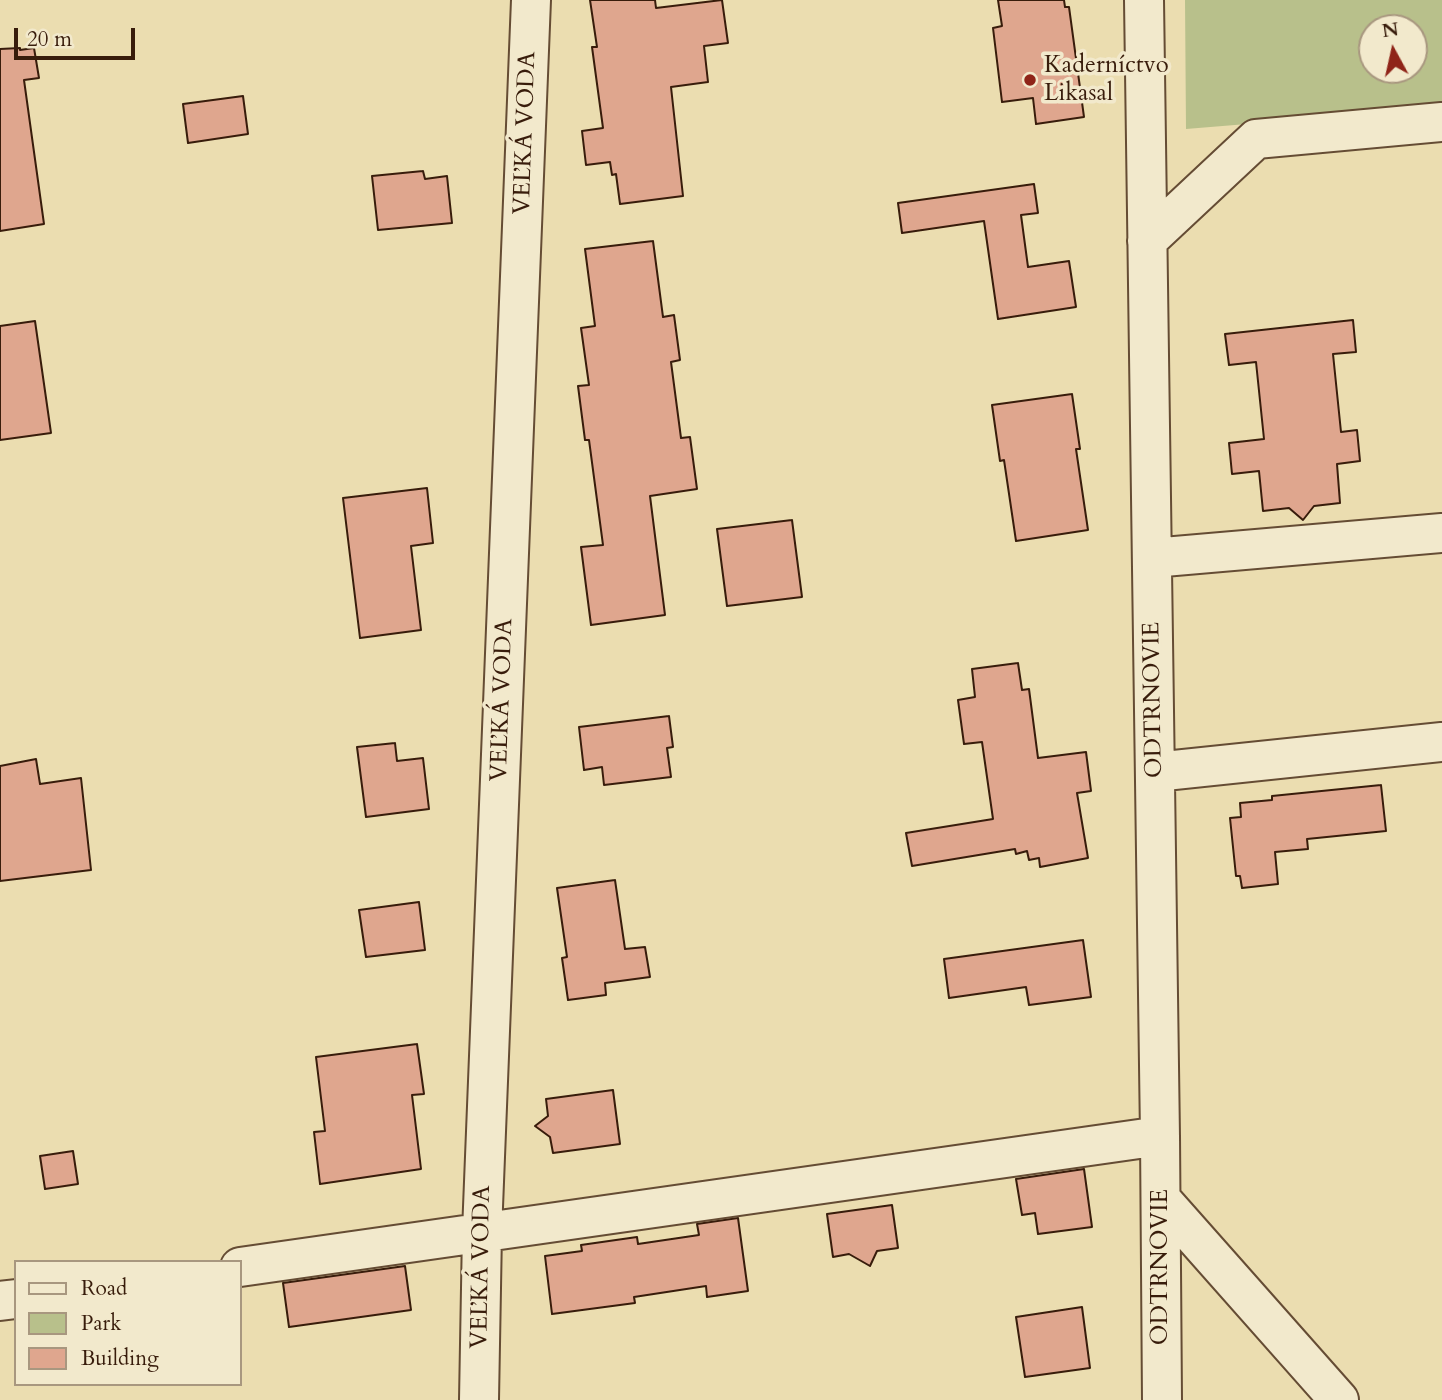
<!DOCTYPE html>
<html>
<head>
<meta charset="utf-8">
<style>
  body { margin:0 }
  #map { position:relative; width:1442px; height:1400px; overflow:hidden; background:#ebddb0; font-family:Cardo,serif }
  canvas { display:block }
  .legend { position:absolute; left:14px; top:1260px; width:228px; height:126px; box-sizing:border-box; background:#f2e9cc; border:2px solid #a8977f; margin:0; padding:9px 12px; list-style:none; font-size:21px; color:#381c0b }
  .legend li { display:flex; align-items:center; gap:14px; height:35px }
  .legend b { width:35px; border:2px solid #a8977f }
  .north { position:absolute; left:1358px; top:14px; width:70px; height:70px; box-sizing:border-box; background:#f2e9cc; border:2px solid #a8977f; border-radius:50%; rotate:352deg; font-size:19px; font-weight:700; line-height:28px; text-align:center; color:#381c0b }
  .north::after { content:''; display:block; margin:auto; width:24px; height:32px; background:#8f2418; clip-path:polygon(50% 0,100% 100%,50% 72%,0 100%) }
  .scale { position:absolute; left:14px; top:28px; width:121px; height:32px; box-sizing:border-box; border:4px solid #381c0b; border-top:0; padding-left:9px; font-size:21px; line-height:24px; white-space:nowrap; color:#381c0b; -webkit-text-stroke:5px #f2e9cc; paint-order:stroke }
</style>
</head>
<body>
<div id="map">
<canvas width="1442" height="1400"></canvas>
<ul class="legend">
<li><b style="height:9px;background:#f2e9cc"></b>Road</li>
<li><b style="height:19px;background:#b8c08b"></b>Park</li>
<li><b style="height:19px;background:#dfa68e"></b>Building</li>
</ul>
<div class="north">N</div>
<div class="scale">20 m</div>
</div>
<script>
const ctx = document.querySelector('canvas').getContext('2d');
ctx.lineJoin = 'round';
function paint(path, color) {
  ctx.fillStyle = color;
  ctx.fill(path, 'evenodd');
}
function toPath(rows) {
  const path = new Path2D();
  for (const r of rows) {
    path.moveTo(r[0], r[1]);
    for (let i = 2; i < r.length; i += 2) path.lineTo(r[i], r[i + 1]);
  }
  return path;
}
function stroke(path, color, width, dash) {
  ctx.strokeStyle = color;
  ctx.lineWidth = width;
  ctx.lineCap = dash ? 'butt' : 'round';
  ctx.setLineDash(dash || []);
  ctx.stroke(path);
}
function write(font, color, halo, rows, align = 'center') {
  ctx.font = font + ' Cardo,serif';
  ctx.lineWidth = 7;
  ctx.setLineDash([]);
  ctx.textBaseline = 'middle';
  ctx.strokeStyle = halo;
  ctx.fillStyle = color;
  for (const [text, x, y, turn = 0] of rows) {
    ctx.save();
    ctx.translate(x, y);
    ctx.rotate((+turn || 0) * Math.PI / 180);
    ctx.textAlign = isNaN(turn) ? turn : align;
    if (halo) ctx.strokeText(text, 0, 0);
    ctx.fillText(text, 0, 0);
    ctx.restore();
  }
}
paint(toPath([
  [1185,0,1442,0,1442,108,1186,129],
  [1372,28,1414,28,1414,70,1372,70]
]), '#b8c08b');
const building = toPath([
  [590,0,655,0,656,8,722,0,728,43,704,46,708,82,671,87,683,196,620,204,616,174,612,175,610,162,586,165,582,131,603,128,592,47,597,47,590,0],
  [998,0,1064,0,1065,7,1069,7,1084,117,1036,124,1033,98,1002,102,993,28,1002,26,998,0],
  [20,48,20,50,34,48,39,78,24,80,44,224,0,231,0,49,20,48],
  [243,96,248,134,188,143,183,104,243,96],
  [423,171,425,179,447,176,452,223,378,230,372,176,423,171],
  [1034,184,1038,213,1021,215,1028,267,1069,261,1076,307,998,319,984,221,902,233,898,203,1034,184],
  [653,241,663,317,674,315,680,360,671,362,681,438,690,437,697,489,650,496,665,615,591,625,581,547,603,545,589,440,585,440,578,386,589,385,581,328,595,326,585,249,653,241],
  [1353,320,1356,352,1333,354,1341,432,1357,430,1360,461,1337,464,1340,503,1314,506,1303,520,1289,508,1263,511,1259,471,1232,474,1229,443,1264,439,1256,362,1229,365,1225,334,1353,320],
  [35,321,51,433,0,440,0,326,35,321],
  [1072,394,1080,449,1076,449,1088,530,1016,541,1004,460,1000,461,992,405,1072,394],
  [427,488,433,543,411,546,421,630,360,638,343,498,427,488],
  [792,520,802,597,727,606,717,529,792,520],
  [1018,663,1022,690,1029,689,1038,758,1086,752,1091,791,1077,793,1088,858,1040,867,1039,858,1029,860,1027,851,1016,854,1015,849,912,866,906,833,993,819,982,742,964,744,958,700,975,697,972,669,1018,663],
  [669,716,673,747,667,748,671,777,604,785,602,767,584,770,579,727,669,716],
  [395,743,397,761,423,758,429,809,366,817,357,747,395,743],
  [36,759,40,784,81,778,91,870,0,881,0,766,36,759],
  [1381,785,1386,831,1307,839,1308,849,1275,852,1278,884,1242,888,1240,876,1236,876,1230,818,1241,817,1240,803,1272,800,1272,796,1381,785],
  [615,880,625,949,645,947,650,977,605,983,606,995,568,1000,562,958,567,957,557,888,615,880],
  [419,902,425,950,366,957,359,910,419,902],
  [1083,940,1091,997,1029,1005,1026,987,949,998,944,959,1083,940],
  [417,1044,424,1094,412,1095,421,1169,320,1184,314,1132,325,1131,316,1057,417,1044],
  [613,1090,620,1144,553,1153,550,1137,535,1126,548,1116,546,1099,613,1090],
  [73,1151,78,1184,45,1189,40,1156,73,1151],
  [1084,1169,1092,1227,1038,1234,1035,1213,1022,1215,1016,1179,1084,1169],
  [892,1205,898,1248,877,1251,870,1266,849,1254,833,1257,827,1214,892,1205],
  [738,1218,748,1291,707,1297,706,1286,634,1297,635,1303,552,1314,545,1256,582,1251,581,1245,637,1237,638,1244,699,1235,697,1224,738,1218],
  [405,1266,411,1310,289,1327,283,1283,405,1266],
  [1082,1307,1090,1368,1025,1377,1016,1317,1082,1307]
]);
paint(building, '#dfa68e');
stroke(building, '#381c0b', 2);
const minor = toPath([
  [1144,0,1160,1136,1162,1400],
  [1147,241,1256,139,1442,122],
  [1152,558,1442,533],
  [1155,772,1442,742],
  [1161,1199,1339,1400],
  [240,1267,1160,1136],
  [0,1301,16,1299],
  [479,1400,482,1232,531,0]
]);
stroke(minor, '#654c34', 42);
stroke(minor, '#f2e9cc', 38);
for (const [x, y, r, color] of [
  [1030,80,7,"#8f2418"]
]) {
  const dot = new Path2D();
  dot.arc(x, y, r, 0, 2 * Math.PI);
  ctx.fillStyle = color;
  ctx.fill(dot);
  stroke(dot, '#f2e9cc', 2.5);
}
write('24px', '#381c0b', '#f2e9cc', [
  ["Kaderníctvo",1044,66],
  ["Likasal",1044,94]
], 'left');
write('24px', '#381c0b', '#f2e9cc', [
  ["VEĽKÁ VODA",526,133,-88],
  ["VEĽKÁ VODA",503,700,-88],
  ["ODTRNOVIE",1154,700,-91],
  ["VEĽKÁ VODA",482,1267,-89],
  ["ODTRNOVIE",1161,1267,-90]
]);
</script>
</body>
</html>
